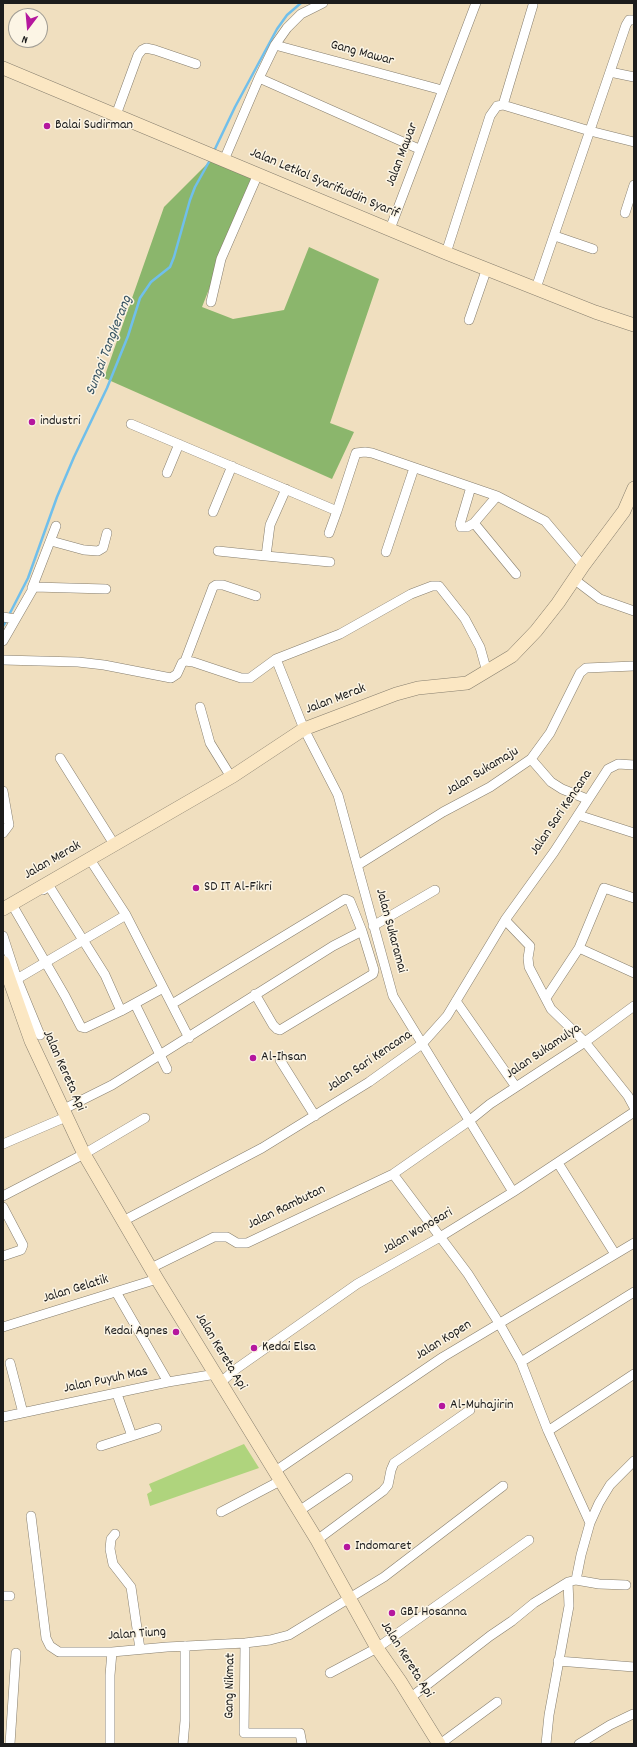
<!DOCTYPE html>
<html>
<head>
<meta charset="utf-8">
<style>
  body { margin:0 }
  #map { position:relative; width:637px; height:1747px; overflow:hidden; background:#f0dfbf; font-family:Dekko,sans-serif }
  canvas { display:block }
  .frame { position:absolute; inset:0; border:4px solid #1c1c1c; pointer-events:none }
  .north { position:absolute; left:8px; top:8px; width:40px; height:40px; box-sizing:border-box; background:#fcf5e5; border:1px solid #a29e95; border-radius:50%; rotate:196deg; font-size:11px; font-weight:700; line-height:16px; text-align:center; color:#1c1c1c }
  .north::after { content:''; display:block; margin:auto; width:14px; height:18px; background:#b5179e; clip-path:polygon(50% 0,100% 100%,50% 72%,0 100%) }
</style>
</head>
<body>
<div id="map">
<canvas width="637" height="1747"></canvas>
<div class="frame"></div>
<div class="north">N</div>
</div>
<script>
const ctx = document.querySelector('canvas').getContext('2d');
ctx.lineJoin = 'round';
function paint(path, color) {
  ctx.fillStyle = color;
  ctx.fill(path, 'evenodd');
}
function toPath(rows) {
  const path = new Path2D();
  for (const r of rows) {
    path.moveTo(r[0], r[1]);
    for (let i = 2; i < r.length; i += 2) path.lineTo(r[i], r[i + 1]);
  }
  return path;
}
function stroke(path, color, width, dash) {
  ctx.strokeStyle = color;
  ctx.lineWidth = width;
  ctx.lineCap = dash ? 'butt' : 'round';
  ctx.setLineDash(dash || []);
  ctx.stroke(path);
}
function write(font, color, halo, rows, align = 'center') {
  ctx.font = font + ' Dekko,sans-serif';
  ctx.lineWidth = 3;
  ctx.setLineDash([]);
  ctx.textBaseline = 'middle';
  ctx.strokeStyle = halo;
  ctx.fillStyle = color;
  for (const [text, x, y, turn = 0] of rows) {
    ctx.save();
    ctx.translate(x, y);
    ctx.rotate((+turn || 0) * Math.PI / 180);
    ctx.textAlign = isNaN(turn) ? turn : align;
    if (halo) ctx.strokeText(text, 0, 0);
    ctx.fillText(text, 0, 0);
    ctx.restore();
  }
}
paint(toPath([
  [244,1444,259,1468,150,1506,147,1494,152,1491,149,1484]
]), '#afd47d');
paint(toPath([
  [212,159,253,177,202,307,233,319,284,310,309,247,379,279,330,423,354,432,332,479,104,378,164,207]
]), '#8bb66c');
stroke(toPath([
  [214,151,235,107,277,29,287,15,301,3],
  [9,615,28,578,57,497,74,457,107,388,128,336,140,298,151,282,170,267,174,257,190,200,195,187,210,160],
  [3,626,7,620]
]), '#70bfeb', 2.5);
const street = toPath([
  [275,45,442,90],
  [610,72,634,77],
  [259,78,419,149],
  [503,105,533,5],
  [116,115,138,55,142,50,146,48,155,50,196,64],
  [224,160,259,78,275,45,287,28,301,14,323,3],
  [625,213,634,185],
  [390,229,476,3],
  [555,236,593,249],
  [446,253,490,116,497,106,503,105,590,131,634,142],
  [536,288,626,25,629,20,634,20],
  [211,302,221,259,258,174],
  [469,320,487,268],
  [131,424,337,511,356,453,365,452,372,453,497,496,545,521,583,566],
  [167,473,179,444],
  [471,487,460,524,461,527,467,527,474,523,497,496],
  [213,512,232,466],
  [474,523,516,574],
  [329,533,337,511],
  [51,541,84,550,98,551,103,548,107,533],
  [218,551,266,556,270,525,286,489],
  [386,552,414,468],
  [266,556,330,562],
  [575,580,600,599,634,611],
  [32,588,56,526],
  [3,617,15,619],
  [3,641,34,587,106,589],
  [276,659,304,729,338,795,393,996,513,1192],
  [3,660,78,662,104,665,171,678,177,674,182,663,185,661,213,587,216,585,223,585,256,596],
  [185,661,193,662,241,678,250,678,276,659,340,634,411,594,432,586,439,586,465,619,480,647,487,672],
  [200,707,210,743,231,777],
  [60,758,114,844],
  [531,759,551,782,562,789,587,799],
  [3,791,9,825,3,833],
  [578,815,634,833],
  [89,858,126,915,189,1038],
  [358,865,443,812,490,787,531,759,550,733,580,673,586,668,634,666],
  [43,890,49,886,105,975,121,1011],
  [14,908,65,996,81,1027,85,1028,121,1011,163,988],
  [505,920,530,946,528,958,529,967,551,1009,585,1042,628,1096,634,1107],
  [373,926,435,890],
  [3,936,17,979,40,1035],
  [579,948,634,973],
  [17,979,126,915],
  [546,998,579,948,604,888,634,898],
  [456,1001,516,1087],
  [135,1004,167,1069],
  [172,1004,345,899,350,901,362,931,374,970,373,974,280,1030,277,1029,273,1025,255,994],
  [280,1060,315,1116],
  [62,1110,112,1085,333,946,362,931],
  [3,1144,66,1117],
  [558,1163,615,1254],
  [393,1174,468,1274,499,1323,521,1362,548,1431,590,1523],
  [3,1196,84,1154,145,1118],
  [3,1207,23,1245,21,1250,3,1256],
  [123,1221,262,1148,369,1082,422,1044,447,1016,505,920,554,852,608,769,618,764,634,765],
  [151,1268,214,1237,227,1237,237,1243,247,1243,393,1174,469,1121,490,1104,585,1042,634,1006],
  [116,1292,168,1382],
  [3,1327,157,1279],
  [521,1362,634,1292],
  [10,1363,23,1413],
  [220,1383,236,1369,357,1284,440,1237,513,1192,634,1112],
  [117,1394,132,1436],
  [3,1417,168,1382,216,1374],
  [548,1431,634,1374],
  [101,1446,157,1428],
  [274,1472,443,1357,634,1243],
  [299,1511,348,1478],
  [221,1512,280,1481],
  [31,1516,46,1638,50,1646,59,1652,112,1652,167,1647,245,1643,270,1640,289,1635,384,1577,503,1486],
  [115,1534,111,1539,110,1549,113,1564,131,1587,140,1649],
  [317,1540,383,1491,388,1485,391,1470,394,1463,470,1410],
  [576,1580,581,1555,590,1523,599,1503,610,1485,634,1461],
  [3,1596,10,1596],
  [245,1643,244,1733,300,1733,302,1744],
  [558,1661,634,1667],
  [330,1673,377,1648,529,1540],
  [410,1698,490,1636,512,1621,534,1603,568,1582,576,1580,599,1584,626,1585],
  [10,1744,16,1653],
  [110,1744,110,1675,112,1652],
  [183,1744,185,1721,185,1646],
  [440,1744,497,1702],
  [546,1744,549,1715,569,1606,568,1582],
  [579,1744,610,1725,633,1714]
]);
const secondary = toPath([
  [3,68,446,253,595,312,634,325],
  [3,909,233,776,304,729,396,694,418,688,467,683,512,656,536,631,558,603,583,566,624,511,634,488],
  [3,962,31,1041,84,1154,157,1279,317,1540,377,1648,400,1681,439,1744]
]);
stroke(street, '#867e6e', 10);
stroke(secondary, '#867e6e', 14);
stroke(street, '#fff', 9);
stroke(secondary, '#fbe7c3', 13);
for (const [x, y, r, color] of [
  [47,126,4,"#b5179e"],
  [32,422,4,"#b5179e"],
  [196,888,4,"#b5179e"],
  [253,1058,4,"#b5179e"],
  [176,1332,4,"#b5179e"],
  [254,1348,4,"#b5179e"],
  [442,1406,4,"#b5179e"],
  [347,1547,4,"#b5179e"],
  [392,1613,4,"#b5179e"]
]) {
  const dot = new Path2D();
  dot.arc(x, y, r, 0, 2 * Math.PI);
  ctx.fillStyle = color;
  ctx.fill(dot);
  stroke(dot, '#fcf5e5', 1.5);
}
write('14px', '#1c1c1c', '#fcf5e5', [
  ["Gang Mawar",362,54,15],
  ["Jalan Mawar",403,155,-69],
  ["Jalan Letkol Syarifuddin Syarif",324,184,23],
  ["Jalan Merak",336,700,-21],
  ["Jalan Sukamaju",483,772,-31],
  ["Jalan Sari Kencana",562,813,-56],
  ["Jalan Merak",53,861,-30],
  ["Jalan Sukaramai",390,931,75],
  ["Jalan Sukamulya",544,1052,-34],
  ["Jalan Sari Kencana",370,1062,-34],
  ["Jalan Kereta Api",63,1071,66],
  ["Jalan Rambutan",287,1208,-26],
  ["Jalan Wonosari",418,1232,-30],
  ["Jalan Gelatik",76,1290,-17],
  ["Jalan Kopen",444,1341,-32],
  ["Jalan Kereta Api",220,1352,59],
  ["Jalan Puyuh Mas",106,1381,-12],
  ["Jalan Tiung",137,1635,-4],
  ["Jalan Kereta Api",406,1660,58],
  ["Gang Nikmat",231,1686,-89]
]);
write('14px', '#1c1c1c', '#fcf5e5', [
  ["Balai Sudirman",55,126],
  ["industri",40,422],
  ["SD IT Al-Fikri",204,888],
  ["Al-Ihsan",261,1058],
  ["Kedai Agnes",168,1332,"right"],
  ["Kedai Elsa",262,1348],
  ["Al-Muhajirin",450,1406],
  ["Indomaret",355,1547],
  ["GBI Hosanna",400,1613]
], 'left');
write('italic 15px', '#395564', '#fcf5e5', [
  ["Sungai Tangkerang",110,346,-69]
]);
</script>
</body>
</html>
